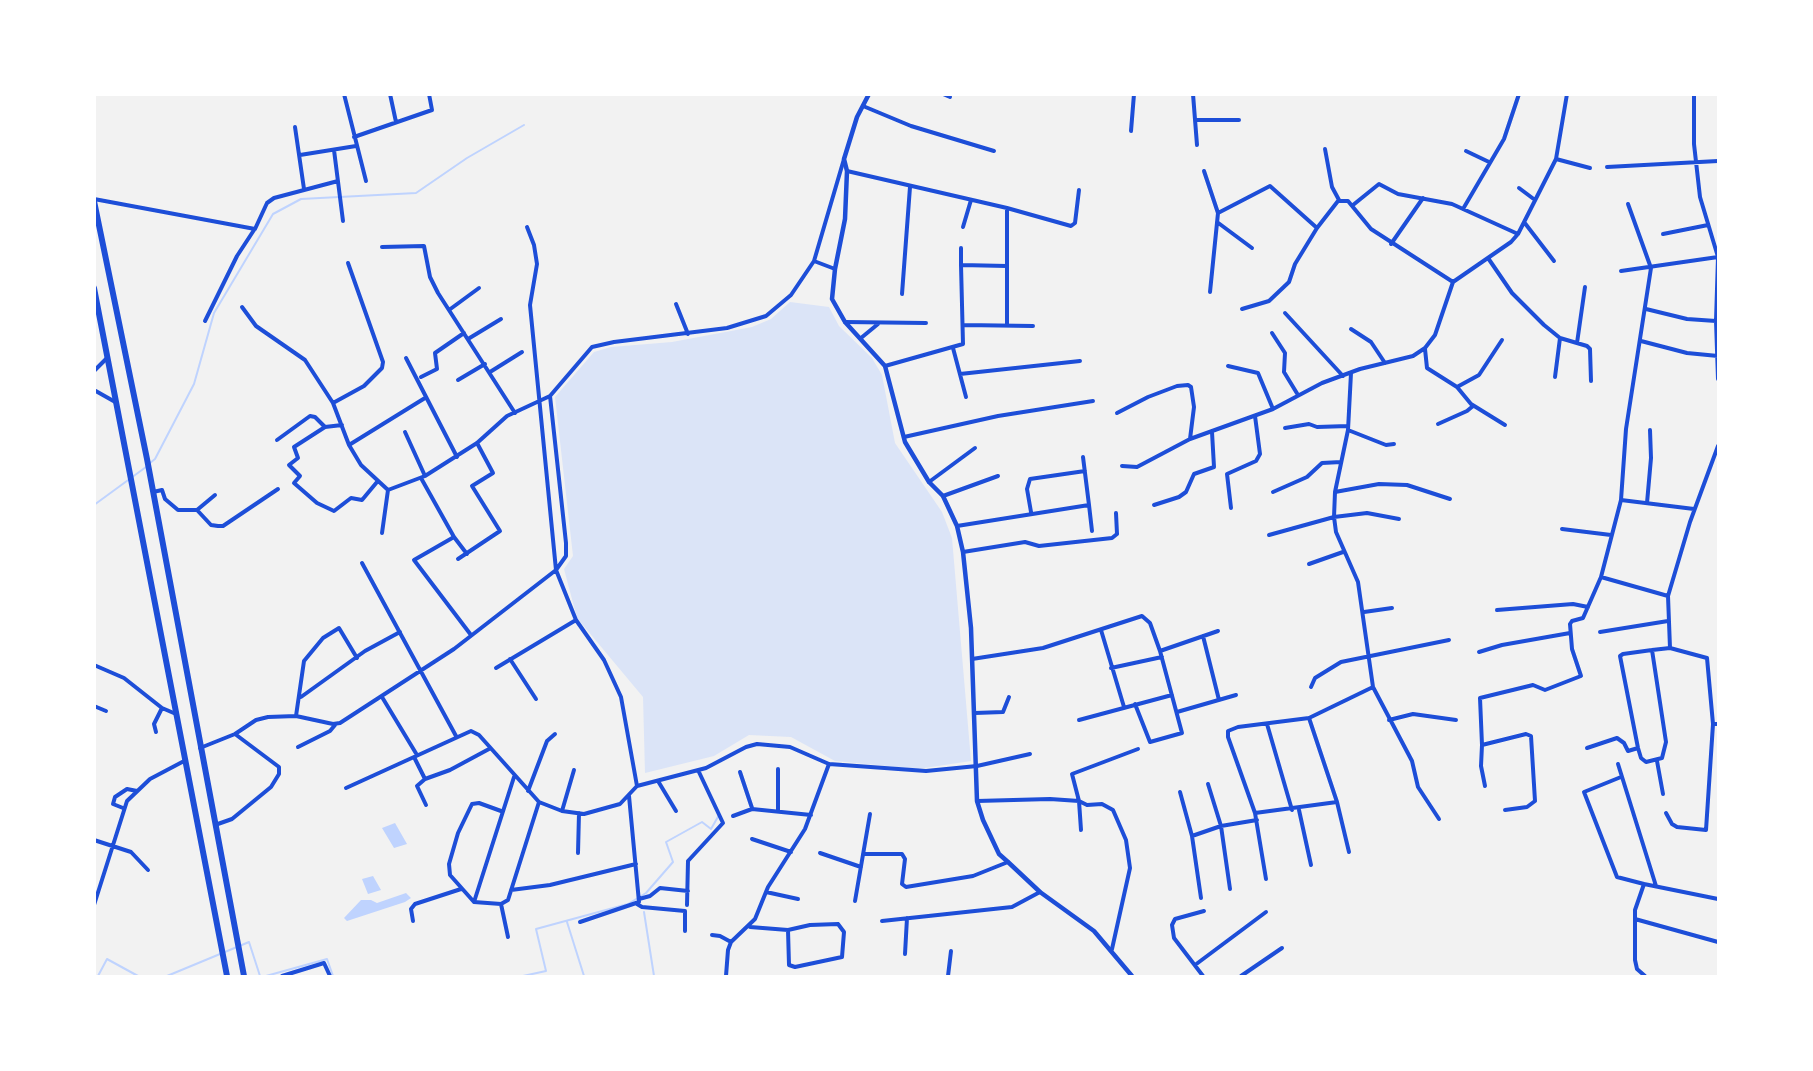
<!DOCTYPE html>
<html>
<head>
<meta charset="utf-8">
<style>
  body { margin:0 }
  #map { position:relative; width:1813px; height:1071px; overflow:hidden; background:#f2f2f2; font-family:"PT Sans Narrow",sans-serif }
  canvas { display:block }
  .frame { position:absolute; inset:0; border:96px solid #fff; pointer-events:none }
</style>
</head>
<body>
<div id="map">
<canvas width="1813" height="1071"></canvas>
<div class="frame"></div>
</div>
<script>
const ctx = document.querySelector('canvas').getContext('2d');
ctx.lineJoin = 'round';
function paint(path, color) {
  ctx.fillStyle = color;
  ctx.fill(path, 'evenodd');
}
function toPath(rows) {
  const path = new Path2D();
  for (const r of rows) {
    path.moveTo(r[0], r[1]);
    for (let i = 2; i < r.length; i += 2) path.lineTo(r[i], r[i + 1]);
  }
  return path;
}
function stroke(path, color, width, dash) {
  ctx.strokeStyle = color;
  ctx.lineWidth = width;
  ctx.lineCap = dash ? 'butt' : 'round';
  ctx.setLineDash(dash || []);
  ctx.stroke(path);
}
paint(toPath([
  [790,302,829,307,839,326,872,358,882,375,895,443,942,512,952,538,971,761,918,769,835,761,791,737,749,735,714,756,645,773,643,697,577,618,564,569,573,556,555,397,594,352,611,347,672,342,752,327,771,319]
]), '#dbe4f7');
paint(toPath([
  [395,823,407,844,394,848,382,828],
  [373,876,381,890,368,894,362,879],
  [406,893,411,898,405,902,347,921,344,918,361,900,371,900,377,903]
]), '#bfd3fe');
stroke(toPath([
  [150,463,155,459,194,384,214,313,273,214,301,199,416,193,467,158,524,125],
  [94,505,146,467],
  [644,912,654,976],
  [567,922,584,976],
  [98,976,107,959,138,976],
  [167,976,249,942,260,976],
  [266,976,327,959,333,976],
  [523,976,546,971,536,929,628,904,646,893,673,862,666,842,702,822,711,829,719,815]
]), '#bfd3fe', 2);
stroke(toPath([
  [344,94,366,181],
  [390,94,396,122],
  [943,94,950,97],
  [1193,94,1197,145],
  [1694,94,1694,144,1700,197,1718,257,1716,321,1718,379],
  [863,106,911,126,994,151],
  [1195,120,1239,120],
  [295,127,304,189],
  [1131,131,1134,94],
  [354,137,432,110,429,94],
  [1325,149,1332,187,1339,200],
  [334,150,343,221],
  [1466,151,1489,162],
  [300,155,356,146],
  [1556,159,1590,168],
  [1607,167,1718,161],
  [847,171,1007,208,1071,226,1075,223,1079,190],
  [1204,171,1218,213],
  [1519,188,1535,200],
  [94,199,255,229,267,203,274,198,338,181],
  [1353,205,1379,184,1398,194,1452,204,1518,234],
  [1007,208,1007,325],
  [1463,209,1504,139,1519,94],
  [1217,222,1252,248],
  [1524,222,1554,261],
  [527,227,534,245,537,264,530,305,556,570,576,620,604,660,621,697,637,786],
  [963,227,971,200],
  [1663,234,1708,225],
  [1391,244,1423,198],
  [382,247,424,246,430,277,438,293,515,413],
  [961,248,961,265],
  [1488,258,1512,293,1544,325,1560,338,1587,346,1590,349,1591,381],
  [814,261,835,269],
  [1621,271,1718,257],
  [1210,292,1218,213,1270,186,1317,228,1338,201,1348,201,1371,229,1453,282],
  [902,294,910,187],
  [676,304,688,334],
  [242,307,256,326,305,360,333,403,349,445,425,398],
  [1242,309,1269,301,1289,282,1295,264,1317,228],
  [1646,309,1687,319,1716,321],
  [449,310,479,288],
  [1285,313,1343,376],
  [205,321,237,256,254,230],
  [845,322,926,323],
  [964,325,1033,326],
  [1351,329,1371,342,1385,363],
  [1272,333,1285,353,1284,372,1298,395],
  [861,338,878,324],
  [468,339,501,319],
  [1641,341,1687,353,1718,356],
  [1577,343,1585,287],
  [953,348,966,397],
  [1425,349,1427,368,1457,387,1479,375,1502,340],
  [406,358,457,457],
  [885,366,963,344,961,265,1007,266],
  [1228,366,1258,373,1273,409],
  [94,371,108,357],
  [490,372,522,352],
  [1351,373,1348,430,1335,492,1334,517,1336,532,1358,582,1373,687,1412,761,1418,787,1439,819],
  [960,374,1080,361],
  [421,377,437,369,435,353,464,333],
  [1555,377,1560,338],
  [458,380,485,364],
  [1457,387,1471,404,1505,425],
  [94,390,117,403],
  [333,403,364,386,382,368,383,362,348,263],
  [1117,413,1148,397,1177,386,1188,385,1191,387,1194,407,1190,439,1273,409,1322,383,1360,369,1413,356,1425,348,1435,335,1453,282,1511,242,1518,234,1556,159,1567,94],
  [1438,424,1467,411,1473,406],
  [325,427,294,447,298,458,289,465,300,476,294,483,317,503,334,511,351,498,362,500,377,482],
  [1285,428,1309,424,1317,427,1348,426],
  [1348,430,1386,445,1394,444],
  [405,432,425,476],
  [904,437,998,416,1093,401],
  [277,440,310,416,315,417,325,427,342,425],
  [349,445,361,465,388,490,425,476,477,443,507,416,550,396,592,347,614,342,727,328,766,316,791,295,814,261,844,159],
  [1718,446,1690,522,1668,596,1670,648,1707,658,1713,724,1718,724],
  [1122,466,1137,467,1190,439],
  [421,478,454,537,414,560,471,635],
  [929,482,975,448],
  [153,492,162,490,165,499,178,510,197,510,211,525,218,526,223,526,278,489],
  [1273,492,1307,477,1322,463,1341,462],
  [1335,492,1379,484,1407,485,1450,499],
  [943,496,998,476],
  [1621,500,1694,509],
  [1647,503,1651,458,1650,430],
  [1089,505,1092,531],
  [1154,505,1179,497,1186,492,1194,474,1214,467,1212,432],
  [1231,508,1227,474,1256,461,1260,454,1255,416],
  [197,510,215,495],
  [1031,512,1027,489,1030,479,1085,471],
  [957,526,1089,505,1083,457],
  [1562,529,1611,535],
  [382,533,388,490],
  [1269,535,1334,517,1367,513,1399,519],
  [454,537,467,554],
  [963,552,1025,542,1039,546,1112,538,1117,534,1116,513],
  [458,559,500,531,472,486,493,473,477,443],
  [362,563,456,736],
  [1309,564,1343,552],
  [1601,577,1668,596],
  [1497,610,1573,604,1588,607],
  [1364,612,1392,608],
  [1101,630,1124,707],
  [1600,632,1668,621],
  [1203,636,1219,700],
  [1652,650,1666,742,1662,758,1646,762,1641,758,1638,748,1620,656,1623,654,1652,650,1670,648],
  [1160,651,1218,631],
  [1479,652,1502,645,1570,633],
  [510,659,536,699],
  [972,659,1043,648,1142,616,1150,623,1160,651,1182,733,1150,742,1135,704],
  [94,665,124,678,162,708,176,714],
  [496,668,576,620],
  [1111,668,1162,657],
  [1311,687,1315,678,1341,662,1449,640],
  [301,697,365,651,400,632],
  [382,697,417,755],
  [94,706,106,711],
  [1177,712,1236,695],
  [975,713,1003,712,1009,697],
  [296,716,304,661,323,638,339,628,357,658],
  [1309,718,1337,802,1255,813,1228,737,1228,731,1238,727,1309,718,1373,687],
  [1079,720,1172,695],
  [1389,720,1413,714,1456,720],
  [1267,724,1292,810],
  [156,732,154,724,162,708],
  [1482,745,1481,766,1485,786],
  [298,747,330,731,335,725],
  [200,748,235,734,256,720,268,717,296,716,333,724,340,723,454,649,556,570,566,556,566,543,550,396],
  [1587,748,1617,738,1624,743,1628,751,1638,748],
  [414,757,425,779,450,770,489,749],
  [1657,761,1663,794],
  [1618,764,1656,886],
  [740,772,752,808],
  [1621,777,1584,792,1617,877,1644,884],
  [425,779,417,786,426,805],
  [658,781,676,811],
  [1208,784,1221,826,1230,889],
  [346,788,471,731,479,735,539,802,562,811,584,814,620,804,637,786,706,768,746,747,757,744,790,747,829,764,926,771,977,766,1030,754],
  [528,791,547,741,555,734],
  [1180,792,1192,836,1201,898],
  [977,801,1050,799,1079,801,1087,805,1102,804,1113,810,1126,840,1130,868,1112,949],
  [1337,802,1349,852],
  [123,808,113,804,115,797,127,789,137,791],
  [778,810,778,769],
  [1299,810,1311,865],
  [1505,810,1527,807,1535,801,1531,736,1526,734,1482,745,1480,698,1533,685,1545,690,1581,676,1572,649,1570,624,1572,621,1583,618,1601,577,1621,500,1626,429,1651,268,1628,204],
  [501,811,479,803,472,804,458,833,449,864,450,875,474,902,501,904,508,900,539,802],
  [562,811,574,770],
  [1255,813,1266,879],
  [1666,813,1672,824,1677,827,1706,830,1713,724],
  [733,816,752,809,811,815],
  [215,825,232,819,271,787,279,774,279,767,235,734],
  [1081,830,1079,801,1072,774,1138,749],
  [1192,836,1221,826,1257,820],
  [752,839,791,852],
  [94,840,131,852,148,870],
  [578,853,579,813],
  [820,853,861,867],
  [863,854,902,854,905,859,902,884,906,887,973,876,1008,862],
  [511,890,550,885,636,864],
  [766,892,798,899],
  [639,899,650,896,660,888,688,891],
  [855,901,870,814],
  [474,902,514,777],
  [501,904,508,937],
  [637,904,642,907,685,911,685,931],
  [94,905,127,801,150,779,186,760],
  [687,905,688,861,723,823,698,770],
  [1635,919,1718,942],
  [413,921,411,909,415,904,461,889],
  [882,921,1012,907,1040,892],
  [580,922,639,902,629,796],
  [838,924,844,932,842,957,795,967,789,965,788,930,810,925,838,924],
  [750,927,788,930],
  [712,935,720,936,731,942],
  [905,954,907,918],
  [1195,965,1266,912],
  [282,976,324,963,330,976],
  [726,976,728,950,731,942,755,919,768,887,805,829,829,764],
  [948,976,951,951],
  [1203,976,1174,938,1172,925,1175,919,1204,911],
  [1241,976,1282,948],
  [1645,976,1637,969,1635,960,1635,910,1644,884,1718,899]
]), '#1d4ed8', 4);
stroke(toPath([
  [869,94,857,117,844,159,847,171,845,219,835,269,832,299,845,322,885,366,905,442,929,482,943,496,957,526,963,552,971,628,977,801,983,820,999,854,1008,862,1040,892,1094,931,1132,976]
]), '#1d4ed8', 4.5);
stroke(toPath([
  [94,201,147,459,244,976],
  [94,288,227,976]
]), '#1d4ed8', 6);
</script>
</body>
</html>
